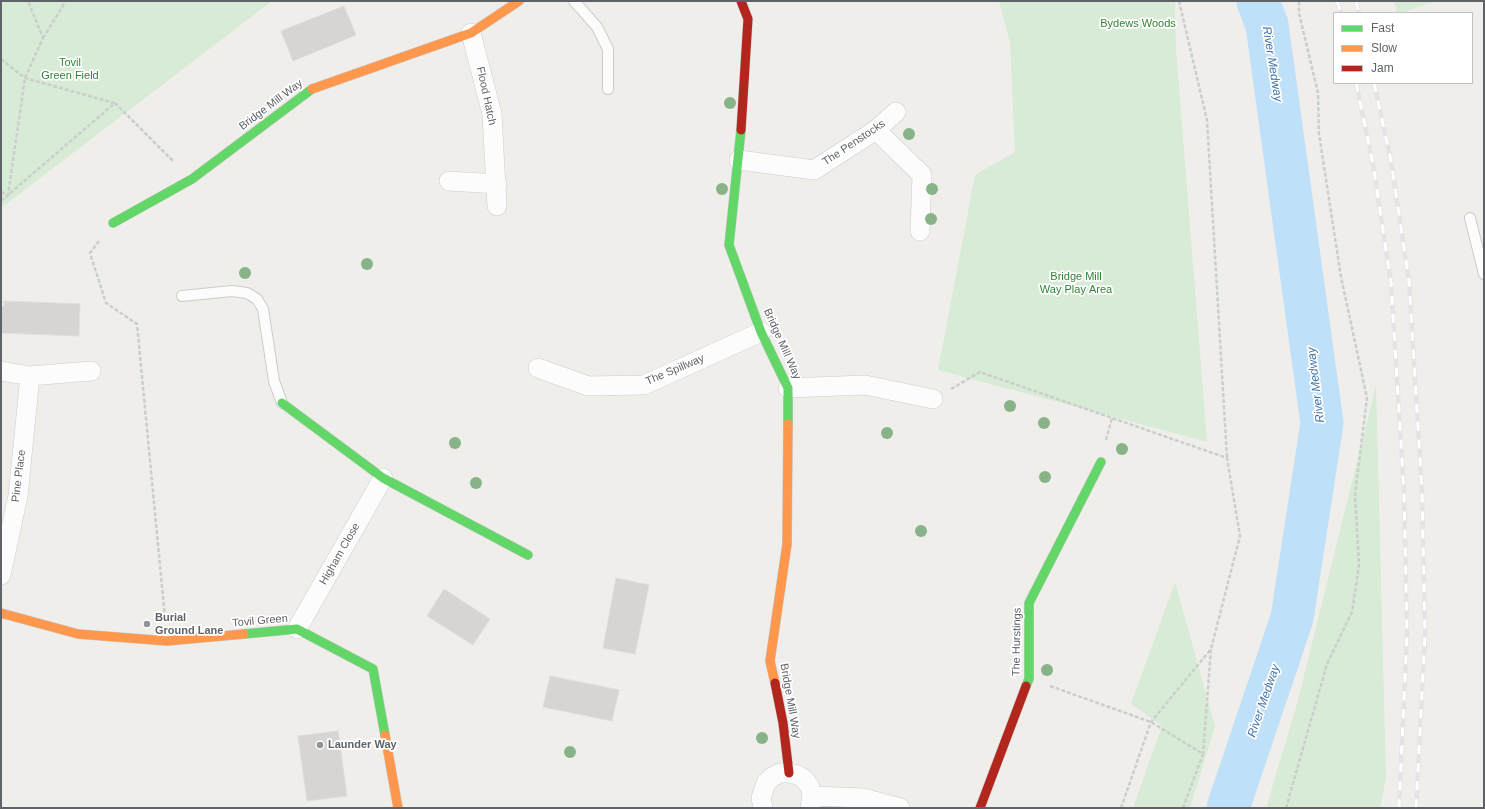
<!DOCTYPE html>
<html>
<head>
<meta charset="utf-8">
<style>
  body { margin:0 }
  #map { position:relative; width:1485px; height:809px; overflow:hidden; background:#efeeea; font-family:Helvetica,sans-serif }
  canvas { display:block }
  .frame { position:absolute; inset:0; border:2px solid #5f6368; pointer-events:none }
  .legend { position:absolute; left:1333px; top:12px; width:140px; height:72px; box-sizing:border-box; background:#fff; border:1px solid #bfc1c3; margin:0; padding:5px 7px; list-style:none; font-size:12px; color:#5f6368 }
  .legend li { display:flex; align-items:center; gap:8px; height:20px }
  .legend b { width:20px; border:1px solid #bfc1c3 }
</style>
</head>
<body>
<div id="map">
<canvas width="1485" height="809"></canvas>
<div class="frame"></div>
<ul class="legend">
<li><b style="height:5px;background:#63d668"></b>Fast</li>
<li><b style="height:5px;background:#ff974d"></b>Slow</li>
<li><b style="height:5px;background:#b3261e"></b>Jam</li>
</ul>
</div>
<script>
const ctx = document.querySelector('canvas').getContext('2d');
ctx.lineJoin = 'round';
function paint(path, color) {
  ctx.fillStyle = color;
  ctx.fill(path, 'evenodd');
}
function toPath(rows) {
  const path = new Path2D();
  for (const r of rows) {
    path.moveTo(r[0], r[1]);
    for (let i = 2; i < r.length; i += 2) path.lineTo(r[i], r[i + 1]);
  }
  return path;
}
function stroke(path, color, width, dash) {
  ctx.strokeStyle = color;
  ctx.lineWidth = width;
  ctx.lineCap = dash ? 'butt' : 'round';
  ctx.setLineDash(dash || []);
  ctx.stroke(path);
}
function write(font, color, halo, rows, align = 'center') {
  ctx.font = font + ' Helvetica,sans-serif';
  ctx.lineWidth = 3.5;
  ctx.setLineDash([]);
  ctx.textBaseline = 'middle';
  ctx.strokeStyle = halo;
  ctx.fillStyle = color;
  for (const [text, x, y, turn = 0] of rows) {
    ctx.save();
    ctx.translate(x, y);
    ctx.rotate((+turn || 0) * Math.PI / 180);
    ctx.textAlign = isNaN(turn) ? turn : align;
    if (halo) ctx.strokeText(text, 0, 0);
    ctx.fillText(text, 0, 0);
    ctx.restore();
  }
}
paint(toPath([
  [1,1,272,1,1,208],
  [999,1,1175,1,1176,49,1207,442,938,370,975,175,1015,152,1010,43],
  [1394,1,1435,1,1402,13,1397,13],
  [1376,385,1386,778,1380,808,1266,808,1297,704],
  [1175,582,1215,726,1190,808,1133,808,1162,726,1131,704]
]), '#d8ebd6');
stroke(toPath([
  [1228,808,1292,618,1322,423,1267,25,1258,1]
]), '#bfe0f9', 43);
const building = toPath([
  [344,6,356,35,293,61,281,31,344,6],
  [4,301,80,304,79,336,1,333,1,306,4,306,4,301],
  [616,578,649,585,635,654,603,648,616,578],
  [444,589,490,619,473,645,427,616,444,589],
  [550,676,619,690,612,721,543,707,550,676],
  [338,731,347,796,307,801,298,736,338,731]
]);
paint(building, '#d6d5d3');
stroke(building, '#deddd9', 1);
const lane = toPath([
  [574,1,597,27,608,49,608,89],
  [1470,218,1484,274],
  [182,296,232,291,247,293,257,299,263,309,274,381,282,403]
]);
const street = toPath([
  [471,33,492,114,497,206],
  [876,130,922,175,920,231],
  [739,160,814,170,876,130,896,112],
  [449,181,497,184],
  [538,368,588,386,644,385,761,332],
  [1,371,30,376,91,371],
  [788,388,865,385,933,399],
  [1,575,18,496,30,376],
  [297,629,383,478],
  [812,796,863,798,900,808],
  [763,808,761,798,766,783,772,777,780,773,789,773,798,775,805,780,810,787,812,796,810,808]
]);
const fast = toPath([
  [741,130,729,245,761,332,788,388,788,424],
  [113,223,192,179,312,89],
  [282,403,383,478,528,555],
  [244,634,297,629,373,669,385,735],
  [1026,686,1029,679,1029,603,1101,462]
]);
const slow = toPath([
  [312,89,471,33,519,1],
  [1,613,78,634,167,641,244,634],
  [775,683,770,661,787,544,788,424],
  [385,735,398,808]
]);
const jam = toPath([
  [741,130,748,19,741,1],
  [775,683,783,723,789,773],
  [980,808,1026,686]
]);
stroke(lane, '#cbcccc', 12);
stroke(street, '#cbcccc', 20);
stroke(fast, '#cacacb', 10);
stroke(slow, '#cacacb', 10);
stroke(jam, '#cacacb', 10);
stroke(toPath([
  [1179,1,1207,120,1227,458],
  [43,38,66,1],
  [1,59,25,78,114,103],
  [1,192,8,195,25,78,43,38,28,1],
  [1,201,115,103,174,162],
  [99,241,90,253,106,303,137,324,165,618],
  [951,389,980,372,1227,458,1240,536,1211,649],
  [1106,440,1112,418],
  [1050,686,1151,722,1203,754,1183,808],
  [1121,808,1151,722,1211,649,1203,754],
  [1286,808,1327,664,1352,612,1359,565,1355,494,1367,398,1341,277,1319,134,1318,93,1299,13,1299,1]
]), '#cacfcc', 2.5, [4, 2]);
stroke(lane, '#fdfcfc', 10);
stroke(street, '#fdfcfc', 19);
stroke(fast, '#63d668', 9);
stroke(slow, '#ff974d', 9);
stroke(jam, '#b3261e', 9);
const rail = toPath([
  [1337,1,1341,13],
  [1356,1,1359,13],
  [1356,83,1373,164,1391,283,1404,492,1407,635,1399,808],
  [1374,83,1391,161,1409,281,1422,491,1425,635,1416,808]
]);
stroke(rail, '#e4e4e4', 4.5);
stroke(rail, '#fff', 3, [9]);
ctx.fillStyle = '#88b388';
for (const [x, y] of [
  [730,103],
  [909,134],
  [722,189],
  [932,189],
  [931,219],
  [367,264],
  [245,273],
  [1010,406],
  [1044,423],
  [887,433],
  [455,443],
  [1122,449],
  [1045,477],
  [476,483],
  [921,531],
  [1047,670],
  [762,738],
  [570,752]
]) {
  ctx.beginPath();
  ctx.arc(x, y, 6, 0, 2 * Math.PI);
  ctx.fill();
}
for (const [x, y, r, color] of [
  [147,624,4,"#919496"],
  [320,745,4,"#919496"]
]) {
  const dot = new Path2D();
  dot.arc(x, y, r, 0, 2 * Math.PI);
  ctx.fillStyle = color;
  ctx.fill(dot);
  stroke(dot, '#fff', 1.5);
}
write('11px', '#348238', '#fff', [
  ["Bydews Woods",1138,24],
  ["Tovil",70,63],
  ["Green Field",70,76],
  ["Bridge Mill",1076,277],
  ["Way Play Area",1076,290]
]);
write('11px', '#5f6368', '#fff', [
  ["Flood Hatch",486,96,78],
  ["Bridge Mill Way",271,105,-37],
  ["The Penstocks",854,143,-34],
  ["Bridge Mill Way",782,344,66],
  ["The Spillway",675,370,-23],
  ["Pine Place",19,476,-83],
  ["Higham Close",340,554,-60],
  ["Tovil Green",260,621,-5],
  ["The Hurstings",1017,642,-89],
  ["Bridge Mill Way",790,701,80]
]);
write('bold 11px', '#5f6368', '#fff', [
  ["Burial",155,618],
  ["Ground Lane",155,631],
  ["Launder Way",328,745]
], 'left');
write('italic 12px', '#4174aa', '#fff', [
  ["River Medway",1272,64,81],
  ["River Medway",1316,385,-97],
  ["River Medway",1264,701,-71]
]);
</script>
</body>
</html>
